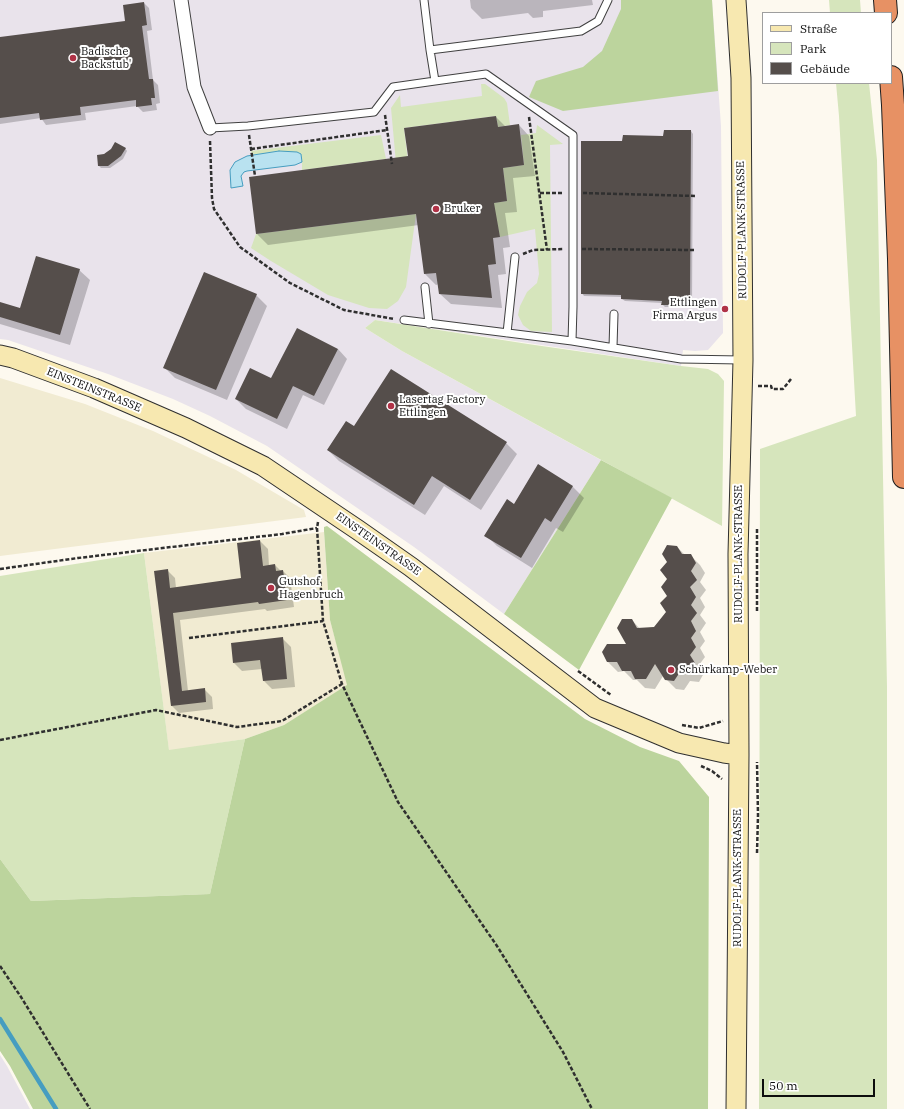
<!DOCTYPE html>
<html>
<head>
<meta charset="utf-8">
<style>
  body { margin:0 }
  #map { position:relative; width:904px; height:1109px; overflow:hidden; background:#fdf9ef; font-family:"IBM Plex Serif",serif }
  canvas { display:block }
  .legend { position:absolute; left:762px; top:12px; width:130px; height:72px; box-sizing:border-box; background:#fff; border:1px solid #9e9e9e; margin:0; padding:5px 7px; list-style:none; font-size:12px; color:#0d0d0d }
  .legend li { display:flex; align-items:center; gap:8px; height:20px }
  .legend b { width:20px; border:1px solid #9e9e9e }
  .scale { position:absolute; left:762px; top:1079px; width:113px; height:18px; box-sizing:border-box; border:2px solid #0d0d0d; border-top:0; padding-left:5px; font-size:12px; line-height:14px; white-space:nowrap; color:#0d0d0d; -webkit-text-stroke:3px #fff; paint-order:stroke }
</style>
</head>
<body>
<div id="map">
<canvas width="904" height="1109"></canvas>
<ul class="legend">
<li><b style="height:5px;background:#f7e8b0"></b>Straße</li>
<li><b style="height:11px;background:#d6e5bc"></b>Park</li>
<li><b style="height:11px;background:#554e4b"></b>Gebäude</li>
</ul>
<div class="scale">50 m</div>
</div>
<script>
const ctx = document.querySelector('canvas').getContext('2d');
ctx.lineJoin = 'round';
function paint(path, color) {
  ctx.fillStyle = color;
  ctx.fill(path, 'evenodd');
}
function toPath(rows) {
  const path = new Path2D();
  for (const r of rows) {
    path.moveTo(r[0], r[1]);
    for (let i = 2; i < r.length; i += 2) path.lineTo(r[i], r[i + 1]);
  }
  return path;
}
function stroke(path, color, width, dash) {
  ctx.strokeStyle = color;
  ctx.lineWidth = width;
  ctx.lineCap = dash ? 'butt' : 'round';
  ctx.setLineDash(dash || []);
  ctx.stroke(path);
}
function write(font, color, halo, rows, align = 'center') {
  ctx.font = font + ' "IBM Plex Serif",serif';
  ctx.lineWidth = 4;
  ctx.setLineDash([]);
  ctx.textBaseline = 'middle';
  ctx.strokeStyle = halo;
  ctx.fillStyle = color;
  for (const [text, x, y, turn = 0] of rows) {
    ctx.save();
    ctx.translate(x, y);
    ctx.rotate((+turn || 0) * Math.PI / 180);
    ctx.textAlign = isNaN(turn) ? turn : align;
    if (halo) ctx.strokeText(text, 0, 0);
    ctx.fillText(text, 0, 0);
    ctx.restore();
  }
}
paint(toPath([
  [0,0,712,0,721,126,723,333,708,350,695,351,683,350,681,366,375,320,365,328,402,351,601,460,504,614,414,547,267,446,210,416,173,399,108,374,8,340,0,339],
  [0,1055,7,1066,30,1109,0,1109]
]), '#e9e3eb');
paint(toPath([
  [0,378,85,404,153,431,236,470,304,510,306,517,0,556],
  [324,532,330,620,348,685,284,725,245,739,169,751,144,553]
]), '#f1ebd2');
paint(toPath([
  [829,0,860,0,861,13,830,13],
  [836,83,869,83,877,160,887,687,887,1109,759,1109,760,449,856,416,839,116],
  [481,84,485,84,504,98,507,103,510,125,498,127,496,116,404,128,408,162,396,163,391,108,400,95,401,107,482,96],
  [537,125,563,144,550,145,552,332,531,331,523,325,518,315,520,306,527,292,537,283,539,274,535,229,500,237,493,203,507,201,503,168,524,165,521,135,536,133],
  [381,135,386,159,302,170,302,162,279,151,252,155,251,151],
  [416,214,406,287,398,301,387,309,369,308,328,295,271,261,251,248,256,234],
  [375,320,528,344,681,366,708,369,718,374,724,381,722,526,402,351,365,328],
  [144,553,169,750,245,739,210,894,31,901,0,859,0,576]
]), '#d6e5bc');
paint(toPath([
  [621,0,712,0,718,91,563,111,529,97,536,81,583,67,602,51,621,9],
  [601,460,672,498,579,670,504,614],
  [327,526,585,719,640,747,679,761,709,797,708,1109,33,1109,10,1066,0,1051,0,859,31,901,210,894,245,739,284,725,347,685,330,620,324,531,324,527]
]), '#bcd49d');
const water = toPath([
  [279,151,297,152,301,154,302,162,295,165,247,171,244,172,241,176,243,186,231,188,230,170,235,162,247,156,279,151]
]);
paint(water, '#b9e2f0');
stroke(water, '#469dc0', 1);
paint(toPath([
  [470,0,592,0,593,5,543,11,543,17,533,18,528,13,482,19,471,8],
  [144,3,149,8,152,30,147,31,153,80,158,85,160,103,156,104,157,110,143,112,137,106,85,113,86,120,46,125,41,118,0,124,0,38,126,22],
  [496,117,506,127,519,125,529,136,535,176,513,178,517,212,505,213,510,247,503,248,506,274,498,275,502,308,451,304,440,294,439,284,436,285,425,274,419,225,268,245,257,234,250,178,409,157],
  [691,131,693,134,692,307,665,307,662,304,662,303,625,301,622,299,622,297,584,296,582,293,623,142,664,137],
  [125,148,127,151,123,159,110,168,101,168,99,166,105,155],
  [79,270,90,280,70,345,0,324,0,303,21,309],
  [256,295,267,306,227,400,175,378,164,367],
  [338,349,347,359,324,405,303,395,287,429,246,409,236,399,271,379],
  [355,428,506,443,517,454,481,510,444,486,425,515,339,461,328,450],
  [538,466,573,487,584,498,563,532,556,528,532,568,497,546,486,535,514,505],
  [260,541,268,549,269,566,275,565,281,571,283,571,290,578,294,607,267,611,265,609,180,620,188,691,204,689,212,697,213,709,179,713,171,705,167,570,175,578,176,588,242,579],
  [677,547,685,555,690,555,700,565,705,573,700,582,706,590,700,598,705,607,700,615,706,623,700,632,705,641,700,648,705,657,699,665,704,673,699,682,690,681,684,690,676,689,663,676,655,689,645,688,637,680,633,680,624,671,618,672,608,662,628,645,632,620,640,629,655,627,668,612,668,562],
  [283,639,291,647,295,687,272,689,264,681,262,669,242,671,234,663]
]), '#0003');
stroke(toPath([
  [0,1019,56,1109]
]), '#469dc0', 4.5);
paint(toPath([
  [144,2,147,25,142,26,149,79,153,79,155,98,151,98,152,105,136,107,136,100,80,107,81,115,40,120,39,113,0,118,0,37,125,21,123,5],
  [496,116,498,127,519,124,524,165,503,168,507,201,494,203,500,237,493,238,496,264,488,265,492,298,439,294,436,273,424,274,416,214,256,234,249,177,408,156,404,128],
  [664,130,691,130,690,305,661,305,662,301,621,299,621,295,581,294,581,141,622,141,623,135,663,136],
  [115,142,126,148,121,156,108,166,98,166,97,155,104,154,111,149],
  [36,256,80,269,60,335,0,317,0,302,20,308],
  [204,272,257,294,216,390,163,368],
  [297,328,338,349,314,396,293,386,277,419,235,399,250,368,271,378],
  [391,369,507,442,470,500,432,476,414,505,327,450,346,421,354,426],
  [538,464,573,486,551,522,545,518,521,558,484,536,507,499,514,504],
  [260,540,263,566,275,564,276,571,283,570,287,600,259,604,258,602,173,613,182,691,205,688,206,702,171,706,154,571,168,569,170,588,241,578,237,543],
  [667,545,677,546,682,554,691,554,696,563,691,571,697,580,690,587,696,597,691,605,697,613,691,621,696,631,691,638,696,647,690,655,695,663,689,672,680,672,674,681,665,680,655,664,646,679,635,679,631,671,622,671,617,662,607,662,602,652,607,644,626,644,617,628,622,619,632,619,637,628,654,627,666,612,660,603,667,596,661,587,667,579,660,570,667,562,662,554],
  [283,637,287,679,263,681,260,660,233,663,231,643]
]), '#554e4b');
const lane = toPath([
  [424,0,430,50,581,31,598,21,608,0],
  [435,81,486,74,573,135,573,307,572,341],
  [210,128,248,126,374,112,393,87,435,81,430,50],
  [425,287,429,324],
  [404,320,572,341,681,359,741,360],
  [507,333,515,257],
  [613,347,614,314]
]);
const street = toPath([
  [181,0,194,87,210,128]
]);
const secondary = toPath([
  [736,0,741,78,743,360,738,554,739,755,736,1109],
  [0,355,13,358,94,388,186,428,263,466,358,530,411,567,595,708,679,743,724,753,739,755]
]);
const highway = toPath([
  [885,0,886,13],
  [891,77,893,105,899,259,904,477]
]);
stroke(lane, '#404040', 9);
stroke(street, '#404040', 15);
stroke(secondary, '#2f2f2f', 21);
stroke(highway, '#1e1e1e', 24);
stroke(toPath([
  [385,115,392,164],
  [529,117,547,250],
  [249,135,255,176],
  [210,141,212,198,214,209,240,247,290,283,344,310,394,319],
  [251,149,387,130],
  [540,193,564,193],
  [583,193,696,196],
  [582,249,696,250],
  [523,254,533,250,563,249],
  [758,386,771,386,772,389,783,389,791,379],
  [318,522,317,528,323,621,342,684,398,802,497,946,563,1052,592,1109],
  [0,569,78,558,282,534,317,528],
  [757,611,757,528],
  [189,638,323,621],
  [578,671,611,695],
  [682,725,699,728,723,721],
  [0,740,156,710,237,727,282,721,342,684],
  [701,766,712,771,722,779],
  [757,853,758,815,757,762],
  [0,966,21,997,90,1109]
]), '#2f2f2f', 2.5, [4, 2]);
stroke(lane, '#fff', 7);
stroke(street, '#fff', 13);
stroke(secondary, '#f7e8b0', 19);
stroke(highway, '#e79164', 22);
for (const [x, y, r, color] of [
  [73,58,4,"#b03246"],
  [436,209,4,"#b03246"],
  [725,309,4,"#b03246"],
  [391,406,4,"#b03246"],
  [271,588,4,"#b03246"],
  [671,670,4,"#b03246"]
]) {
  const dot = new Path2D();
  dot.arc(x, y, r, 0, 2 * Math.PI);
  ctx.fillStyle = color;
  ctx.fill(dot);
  stroke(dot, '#fff', 1.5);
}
write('11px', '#0d0d0d', '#fff', [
  ["Badische",81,52],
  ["Backstub'",81,65],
  ["Bruker",444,209],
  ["Ettlingen",717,303,"right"],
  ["Firma Argus",717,316,"right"],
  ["Lasertag Factory",399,400],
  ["Ettlingen",399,413],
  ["Gutshof",279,582],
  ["Hagenbruch",279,595],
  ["Schürkamp-Weber",679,670]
], 'left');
write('11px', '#0d0d0d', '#fff', [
  ["RUDOLF-PLANK-STRASSE",742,230,-91],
  ["EINSTEINSTRASSE",94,390,22],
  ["EINSTEINSTRASSE",378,544,35],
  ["RUDOLF-PLANK-STRASSE",739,554,-90],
  ["RUDOLF-PLANK-STRASSE",738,878,-90]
]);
</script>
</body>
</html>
